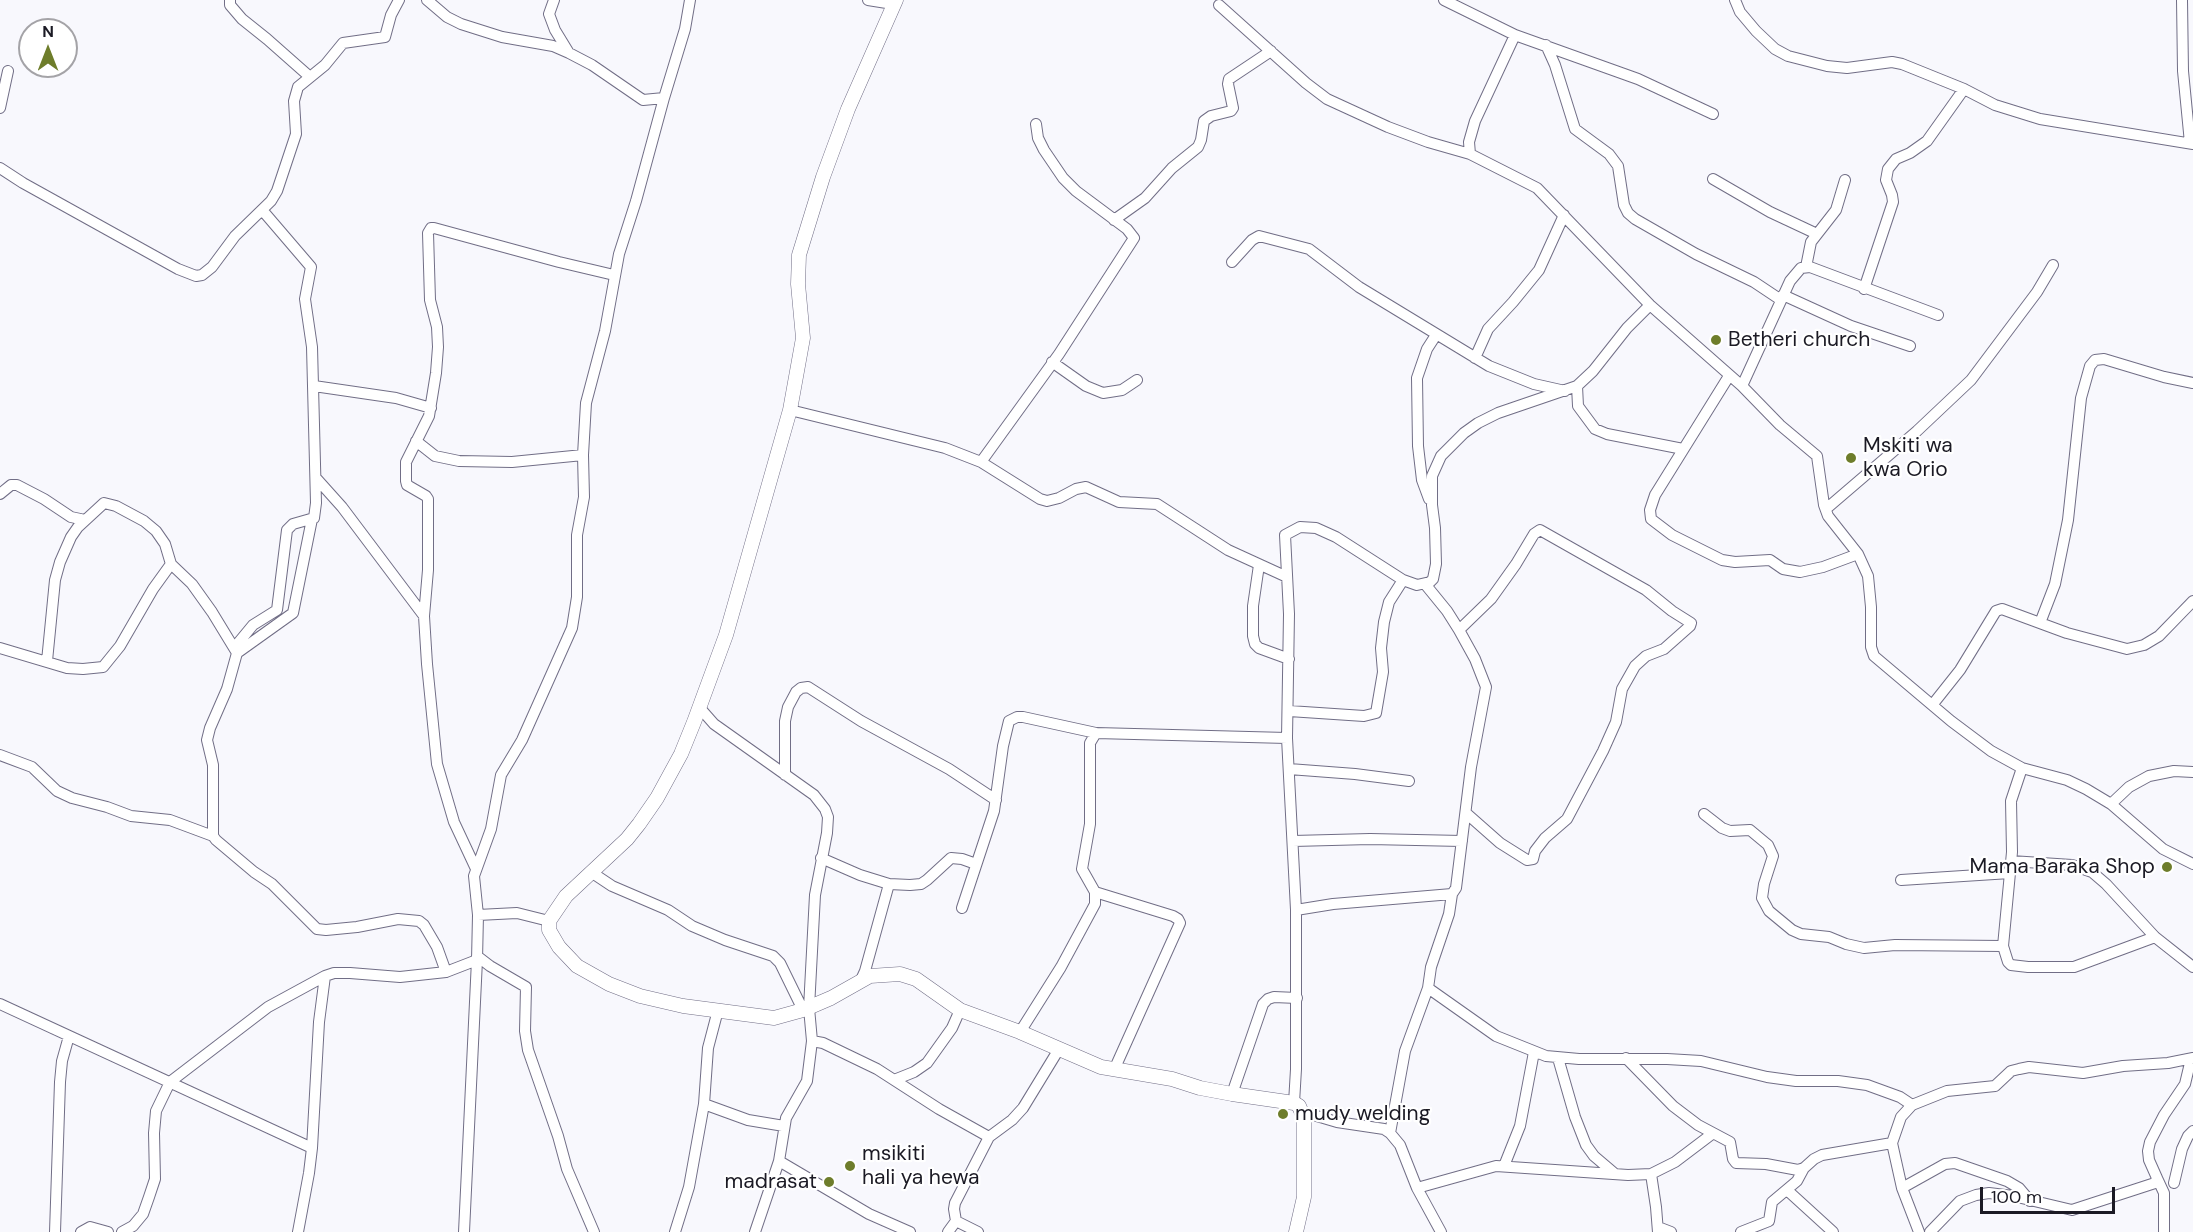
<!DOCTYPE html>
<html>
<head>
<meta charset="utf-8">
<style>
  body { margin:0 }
  #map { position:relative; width:2193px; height:1232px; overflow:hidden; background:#f8f8fd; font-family:"DM Sans",sans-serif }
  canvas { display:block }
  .north { position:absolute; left:18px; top:18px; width:60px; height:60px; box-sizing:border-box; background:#fff; border:2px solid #a4a3a7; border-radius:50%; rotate:0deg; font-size:16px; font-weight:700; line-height:24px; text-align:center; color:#1b1a24 }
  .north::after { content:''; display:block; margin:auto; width:21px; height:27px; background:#6e7d2b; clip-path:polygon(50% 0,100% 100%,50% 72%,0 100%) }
  .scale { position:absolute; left:1980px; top:1187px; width:135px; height:27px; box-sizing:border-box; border:3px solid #1b1a24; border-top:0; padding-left:8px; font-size:18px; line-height:21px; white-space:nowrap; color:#1b1a24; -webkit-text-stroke:4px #fff; paint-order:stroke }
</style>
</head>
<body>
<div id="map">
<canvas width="2193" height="1232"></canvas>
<div class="north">N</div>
<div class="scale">100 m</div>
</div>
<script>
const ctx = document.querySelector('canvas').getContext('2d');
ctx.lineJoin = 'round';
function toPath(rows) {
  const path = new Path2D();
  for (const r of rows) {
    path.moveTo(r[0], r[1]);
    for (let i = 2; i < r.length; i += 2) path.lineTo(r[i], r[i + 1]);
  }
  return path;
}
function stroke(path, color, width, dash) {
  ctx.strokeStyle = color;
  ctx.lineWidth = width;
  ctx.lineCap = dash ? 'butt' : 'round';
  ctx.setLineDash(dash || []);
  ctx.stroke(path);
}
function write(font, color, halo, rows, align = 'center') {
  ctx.font = font + ' "DM Sans",sans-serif';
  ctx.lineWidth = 4.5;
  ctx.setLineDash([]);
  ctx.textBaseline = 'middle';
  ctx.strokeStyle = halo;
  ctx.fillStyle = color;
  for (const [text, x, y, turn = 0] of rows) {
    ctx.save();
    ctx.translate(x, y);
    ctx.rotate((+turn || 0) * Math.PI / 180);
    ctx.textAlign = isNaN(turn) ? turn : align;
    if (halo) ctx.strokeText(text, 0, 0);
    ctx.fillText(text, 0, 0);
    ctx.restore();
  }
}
const minor = toPath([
  [230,0,230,5,242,19,267,39,310,77],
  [427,0,447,17,461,24,502,37,553,46,569,53,592,65,643,100,664,98],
  [554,0,549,14,555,30,569,53],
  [868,0,893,4],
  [1444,0,1515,35,1638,79,1713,114],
  [1735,0,1740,12,1756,31,1775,49,1788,56,1827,66,1847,68,1892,62,1902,64,1964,89,1995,105,2040,119,2193,144],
  [2182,0,2183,71,2190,143],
  [1219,5,1306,83,1327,99,1388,127,1428,142,1470,154],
  [1515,35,1475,121,1469,142,1470,154,1537,188,1650,305,1742,386,1780,425,1817,456,1824,505,1828,516,1858,554,1868,576,1871,607,1871,647,1874,656,1951,721,1991,751,2022,768,2067,780,2086,789,2111,804,2163,849,2193,864],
  [1546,45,1555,65,1575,129,1609,154,1618,166,1624,205,1628,213,1635,219,1696,254,1754,282,1781,300],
  [0,108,8,71],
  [0,168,23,183,178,269,196,276,202,275,212,267,235,236,271,201,277,191,296,134,294,101,298,87,325,65,343,43,385,37,391,15,399,0],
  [1713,179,1770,212,1817,234],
  [1114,220,1145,198,1172,168,1198,147,1201,140,1204,121,1211,116,1231,111,1233,108,1228,84,1229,79,1271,51],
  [1232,262,1252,240,1259,236,1309,249,1359,287,1489,366,1534,384,1565,391],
  [1806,267,1811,242,1836,210,1845,180],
  [1864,289,1893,202,1892,195,1886,180,1888,169,1896,159,1910,153,1927,141,1964,89],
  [1783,295,1851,326,1910,346],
  [1475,358,1488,329,1513,302,1539,270,1564,215],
  [1052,362,1086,386,1103,393,1122,390,1137,380],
  [1729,376,1655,495,1650,510,1651,519,1672,535,1722,560,1735,562,1770,560,1783,569,1800,572,1823,567,1858,554],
  [314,386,396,398,431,408],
  [1577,386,1578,406,1595,429,1607,434,1683,449],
  [1742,386,1790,281,1801,268,1810,267,1938,315],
  [790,410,945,448,981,462,1040,499,1047,501,1059,498,1076,489,1086,487,1119,502,1157,504,1228,550,1287,577],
  [416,441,435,456,459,461,512,462,583,455],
  [981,462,1059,354,1134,238,1127,229,1076,191,1063,178,1044,150,1038,138,1036,124],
  [316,478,342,507,424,616],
  [0,494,11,485,17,485,44,499,71,517,85,520],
  [1429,499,1422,480,1418,446,1417,378,1427,349,1436,335],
  [1826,509,1917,431,1971,380,2037,292,2053,265],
  [1259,565,1253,606,1253,636,1255,644,1259,648,1289,659],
  [2040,623,2055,584,2068,520,2081,398,2090,366,2095,360,2104,359,2164,377,2193,383],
  [1459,630,1491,599,1516,564,1534,534,1540,530,1646,590,1672,611,1691,623,1690,626,1664,649,1646,656,1635,666,1622,689,1616,722,1603,751,1567,819,1545,838,1535,851,1533,859,1527,860,1500,843,1466,813],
  [0,648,67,668,83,669,103,667,120,646,153,589,171,564,192,584,212,612,237,653,227,689,210,728,207,740,213,765,213,836,216,840,254,872,272,884,317,929,326,930,357,927,398,919,419,921,424,925,437,947,446,972],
  [234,648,253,625,277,610,287,530,293,524,314,518,316,503,312,347,305,299,311,267,263,211],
  [237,653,293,613,312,519],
  [47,661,55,580,60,562,71,537,78,527,104,503,116,506,144,521,156,531,165,544,171,564],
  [1933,704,1960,670,1996,611,2002,609,2067,633,2127,649,2144,645,2159,636,2193,601],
  [699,707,714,724,814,795,825,809,828,817,827,833,815,895,809,1008,812,1041,807,1081,786,1118,779,1161,755,1232],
  [1289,711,1364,716,1376,713,1383,672,1381,648,1384,622,1389,602,1403,580],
  [0,755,32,767,57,791,72,798,107,807,131,816,170,820,213,836],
  [2022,768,2011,801,2012,852,2003,946,2008,962,2011,965,2028,967,2074,967,2155,937],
  [1289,769,1355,774,1409,781],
  [785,775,785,721,788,707,796,692,801,688,808,687,861,721,949,769,996,800],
  [2111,804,2129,787,2149,776,2174,771,2193,772],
  [1704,814,1722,828,1730,831,1750,830,1768,845,1773,856,1764,884,1762,898,1769,911,1792,930,1801,934,1829,937,1846,944,1864,948,1895,945,2003,946],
  [1293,841,1370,839,1462,841],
  [821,858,860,875,889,884,910,885,921,884,927,880,951,858,962,859,976,864],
  [2011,861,2072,865,2092,872,2106,884,2155,937,2193,967],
  [476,869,454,822,437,764,427,664,424,616,428,570,428,499,426,496,407,485,406,481,406,462,429,416,436,373,438,347,437,327,430,300,428,233,431,228,434,228,559,262,614,275],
  [591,872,612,886,668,910,692,926,725,940,773,956,780,963,803,1010],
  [1901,880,2010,873],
  [1095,892,1173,916,1178,919,1180,923,1114,1070],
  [962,908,994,811,1003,746,1009,721,1017,717,1023,717,1096,733],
  [1296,910,1333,904,1452,894,1456,888,1471,767,1486,687,1475,659,1459,630,1447,611,1425,584],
  [478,915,517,913,549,921],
  [477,956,490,966,526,987,525,1031,528,1050,558,1136,567,1169,594,1232],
  [860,982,865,971,889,884],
  [1428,988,1496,1036,1546,1056,1579,1059,1667,1059,1701,1061,1767,1077,1796,1081,1838,1081,1867,1085,1900,1097,1912,1105],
  [0,1004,312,1148],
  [1020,1032,1061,967,1095,904,1095,892,1082,869,1090,824,1090,743,1096,733,1287,738],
  [812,1041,823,1043,877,1069,939,1109,989,1137],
  [1558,1058,1575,1117,1586,1145,1594,1156,1614,1173],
  [1626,1058,1673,1106,1698,1125,1730,1142,1733,1159,1736,1163,1766,1164,1798,1170,1804,1168,1814,1159,1822,1155,1892,1143,1901,1117,1912,1105,1947,1091,1995,1086,2011,1071,2019,1069,2029,1067,2083,1073,2123,1066,2168,1063,2193,1058],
  [894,1080,914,1072,927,1063,952,1028,960,1010],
  [1232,1094,1263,1004,1268,999,1274,997,1297,998],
  [1294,1103,1296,1069,1296,910,1287,738,1289,614,1285,535,1300,527,1316,528,1336,537,1403,580,1417,585,1430,582,1433,579,1436,564,1435,528,1432,505,1432,476,1441,456,1464,433,1478,423,1498,413,1577,386,1593,371,1627,328,1650,305],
  [704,1104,748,1120,784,1126],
  [1303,1112,1337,1122,1384,1129,1390,1133,1400,1145,1417,1188,1441,1232],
  [1390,1133,1405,1051,1428,988,1431,967,1449,914,1452,894],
  [1892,1143,1902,1188,1919,1232],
  [779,1161,869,1214,910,1232],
  [1504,1166,1520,1126,1534,1052],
  [1651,1174,1656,1207,1658,1232],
  [2157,1178,2164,1193,2164,1232],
  [2174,1183,2182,1149,2188,1136,2193,1131],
  [1417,1188,1496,1166,1628,1175,1651,1174,1675,1162,1712,1134],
  [1902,1188,1945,1164,1955,1163,2007,1181,2019,1188,2030,1201],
  [1787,1190,1833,1232],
  [1658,1227,1671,1232],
  [55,1232,60,1082,62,1061,69,1036],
  [81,1232,90,1227,108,1232],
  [122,1232,133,1226,143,1214,149,1197,155,1179,154,1133,156,1111,170,1082,268,1007,325,976,334,973,350,973,400,977,446,972,477,960],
  [298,1232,309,1173,312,1148,319,1022,325,976],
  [464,1232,477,960,478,915,474,876,491,829,501,775,522,740,572,628,577,597,577,535,584,497,583,455,586,403,605,331,619,254,636,201,664,98,685,29,690,0],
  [675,1232,689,1187,704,1104,708,1048,718,1010],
  [948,1232,956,1221],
  [978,1232,956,1221,954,1209,955,1203,989,1137,1012,1120,1023,1108,1059,1049],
  [1741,1232,1769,1221,1772,1202,1797,1181,1804,1168],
  [1930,1232,1960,1201,1976,1195,1989,1193,2013,1196,2072,1210,2155,1183,2157,1178,2149,1160,2148,1151,2150,1142,2164,1115,2185,1084,2191,1059]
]);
const tertiary = toPath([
  [896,0,848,109,823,177,799,255,798,284,803,338,790,410,726,635,694,722,681,754,657,798,639,824,627,839,566,896,549,921,549,930,559,947,577,966,609,984,640,996,683,1006,774,1018,803,1010,831,998,870,976,900,974,916,979,960,1010,1020,1032,1101,1067,1172,1079,1200,1088,1232,1094,1294,1103,1299,1106,1304,1118,1304,1197,1296,1232]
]);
stroke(minor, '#716e86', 12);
stroke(tertiary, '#716e86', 15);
stroke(minor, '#fff', 10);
stroke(tertiary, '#fff', 14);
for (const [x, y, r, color] of [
  [1716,340,6,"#6e7d2b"],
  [1851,458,6,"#6e7d2b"],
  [2167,867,6,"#6e7d2b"],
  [1283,1114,6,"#6e7d2b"],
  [850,1166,6,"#6e7d2b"],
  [829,1182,6,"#6e7d2b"]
]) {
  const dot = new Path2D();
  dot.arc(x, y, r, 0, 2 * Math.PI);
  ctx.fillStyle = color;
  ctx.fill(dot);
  stroke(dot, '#fff', 2);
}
write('21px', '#1b1a24', '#fff', [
  ["Betheri church",1728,340],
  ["Mskiti wa",1863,446],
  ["kwa Orio",1863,470],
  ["Mama Baraka Shop",2155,867,"right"],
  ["mudy welding",1295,1114],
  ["msikiti",862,1154],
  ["hali ya hewa",862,1178],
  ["madrasat",817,1182,"right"]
], 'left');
</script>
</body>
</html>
